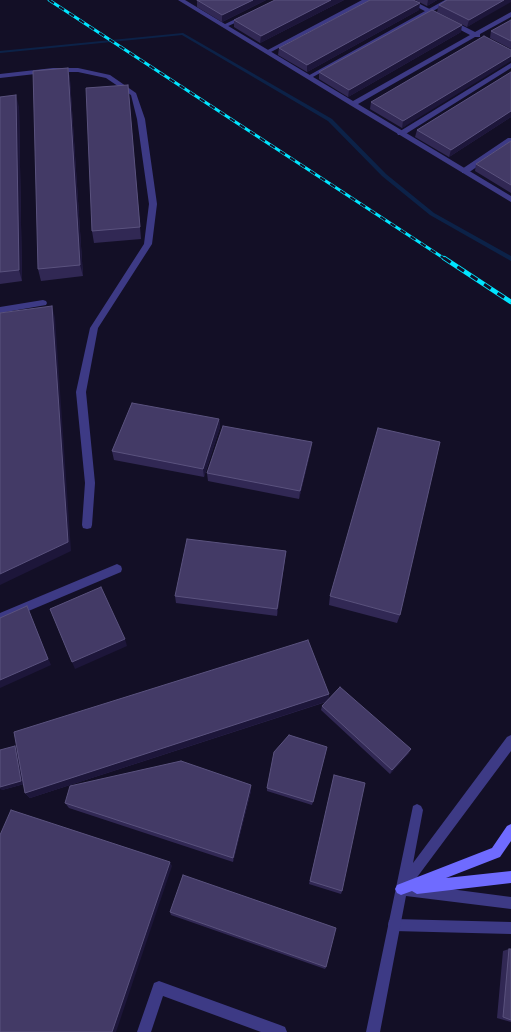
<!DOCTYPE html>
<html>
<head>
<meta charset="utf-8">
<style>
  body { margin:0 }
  canvas { display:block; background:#130f26 }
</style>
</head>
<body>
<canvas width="511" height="1032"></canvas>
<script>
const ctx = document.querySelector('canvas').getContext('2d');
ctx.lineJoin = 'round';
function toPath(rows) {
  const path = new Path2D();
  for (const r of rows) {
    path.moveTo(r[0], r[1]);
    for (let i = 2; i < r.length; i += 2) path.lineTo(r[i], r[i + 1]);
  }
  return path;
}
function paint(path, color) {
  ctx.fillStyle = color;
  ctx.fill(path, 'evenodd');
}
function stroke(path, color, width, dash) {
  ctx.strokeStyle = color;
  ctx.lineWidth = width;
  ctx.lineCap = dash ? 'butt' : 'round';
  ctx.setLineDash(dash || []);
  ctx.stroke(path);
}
paint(toPath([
  [183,33,332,119,386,174,434,213,511,256,511,261,430,215,382,176,328,121,182,35,0,53,0,51,183,33]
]), '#0c2248');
paint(toPath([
  [362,0,370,0,269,53,264,52,362,0],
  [445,0,453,0,311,78,306,77,445,0],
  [246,14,249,16,248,17,226,27,221,26,246,14],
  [511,63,511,68,404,135,398,135,397,133,511,63],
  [508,138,511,138,511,143,468,173,462,173,462,169,508,138],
  [117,564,121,566,122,569,121,572,0,623,0,613,117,564]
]), '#3d3a85');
paint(toPath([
  [178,0,185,0,353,101,470,35,404,0,412,0,475,32,511,12,511,17,480,34,480,37,475,37,358,104,511,196,511,202,350,105,178,0],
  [53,68,78,68,110,75,136,93,145,119,157,204,152,244,98,328,86,392,95,483,92,525,91,528,87,529,83,528,82,525,85,483,76,392,90,328,144,244,149,204,137,119,131,95,106,78,78,72,53,72,0,78,0,74,53,68],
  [43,300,46,301,47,303,46,305,0,313,0,307,43,300],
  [394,919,511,922,511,934,394,931,389,930,388,925,389,920,394,919],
  [159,981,280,1025,285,1027,287,1032,261,1032,163,996,151,1032,137,1032,154,983,159,981]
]), '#3d3a85');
paint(toPath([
  [511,735,511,751,412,884,511,897,511,909,406,896,380,1032,366,1032,413,806,417,804,421,806,423,810,413,863,507,737,511,735]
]), '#3d3a85');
paint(toPath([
  [511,824,511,841,500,857,446,878,511,871,511,883,417,894,412,891,401,895,397,893,395,889,397,885,492,848,507,826,511,824]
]), '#6f6bff');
const railFar1 = toPath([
  [49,0,445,259]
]);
const rail = toPath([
  [444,258,511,302]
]);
stroke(railFar1, '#00e5ff', 3);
stroke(rail, '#00e5ff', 4.5);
stroke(railFar1, '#130f26', 2, [6]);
stroke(rail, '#130f26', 3, [8]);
paint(toPath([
  [197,0,266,0,222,22,197,7],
  [275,0,344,0,260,43,234,27,234,20],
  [415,0,437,0,427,6],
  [511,0,467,27,437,12,439,5],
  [419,10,307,72,278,55,279,48],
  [511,20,511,49,490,38,491,31],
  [461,32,348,97,319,79,319,72],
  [511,50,402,128,370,109,371,102],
  [68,68,70,80,83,276,41,281,38,269],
  [511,72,511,117,449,157,415,137,417,130],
  [0,97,19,107,22,281,0,284],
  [129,97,141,239,94,243,92,231],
  [511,141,511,193,475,171,476,164],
  [219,419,220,427,204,477,114,460,112,451],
  [311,450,299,499,208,481,207,473],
  [286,551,285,558,277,616,176,603,175,596],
  [330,596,400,615,397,623,329,605],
  [329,694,328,699,409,753,390,774,321,710,322,706,326,702,30,798,25,793,24,784,2,790,17,749],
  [327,747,312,805,267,791,267,788],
  [333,780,342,891,341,894,309,884],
  [251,785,251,791,233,862,69,808,65,803],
  [170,912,326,967,325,969,171,915],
  [509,949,511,949,511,1022,497,1018,503,951]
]), '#312854');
paint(toPath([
  [253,0,266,0,222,22,222,15],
  [331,0,344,0,260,43,261,36],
  [428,0,437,0,427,6],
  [504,0,511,0,511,2,467,27,469,20],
  [420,3,419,10,307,72,307,65],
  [462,25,461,32,348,97,349,90],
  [511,56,511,61,402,128,403,121],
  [68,68,70,80,83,276,80,265],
  [16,95,19,107,22,281,19,270],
  [511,111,511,117,449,157,451,150],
  [52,306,55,318,71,551,0,585,0,574],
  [219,419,220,427,204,477,203,469],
  [312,442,311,450,299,499,300,491],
  [286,551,285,558,277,616,277,609],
  [27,606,30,613,51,665,0,688,0,680],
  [125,639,127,646,75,669,72,662],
  [329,694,328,701,30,798,25,793],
  [15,746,17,749,24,784,2,790,0,789,0,787],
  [411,749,409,753,390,774,392,770],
  [251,785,251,791,233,862,233,858],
  [170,862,172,866,116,1032,112,1032]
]), '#1d163a');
const building = toPath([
  [197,0,253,0,222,15,197,0],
  [275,0,331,0,261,36,234,20,275,0],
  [370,0,413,0,420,3,307,65,279,48,370,0],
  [447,0,504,0,469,20,439,5,447,0],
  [432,10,462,25,349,90,319,72,432,10],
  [511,20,511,41,491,31,511,20],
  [484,36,511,50,511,56,403,121,371,102,484,36],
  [68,68,80,265,38,269,33,71,68,68],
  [511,72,511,111,451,150,417,130,511,72],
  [128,85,140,227,92,231,86,88,128,85],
  [16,95,19,270,0,272,0,97,16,95],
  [511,141,511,185,476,164,511,141],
  [52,306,68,542,0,574,0,313,52,306],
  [132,403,219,419,203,469,112,451,132,403],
  [223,426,312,442,300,491,207,473,223,426],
  [378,428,440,442,400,615,330,596,378,428],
  [187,539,286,551,277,609,175,596,187,539],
  [101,587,125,639,72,662,50,609,101,587],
  [27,606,48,659,0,680,0,618,27,606],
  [308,640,329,694,25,793,14,732,308,640],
  [340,687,411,749,392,770,322,706,340,687],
  [289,735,327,747,313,802,267,788,274,752,289,735],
  [15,746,21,781,0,787,0,750,15,746],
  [181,761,251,785,233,858,65,803,70,786,181,761],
  [334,775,365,783,342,891,310,881,334,775],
  [11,810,170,862,112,1032,0,1032,0,835,11,810],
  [183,875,336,928,326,967,170,912,183,875],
  [509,949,511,949,511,1020,503,1017,509,949]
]);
paint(building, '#433a66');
stroke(building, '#5a527e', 1);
</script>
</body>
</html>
